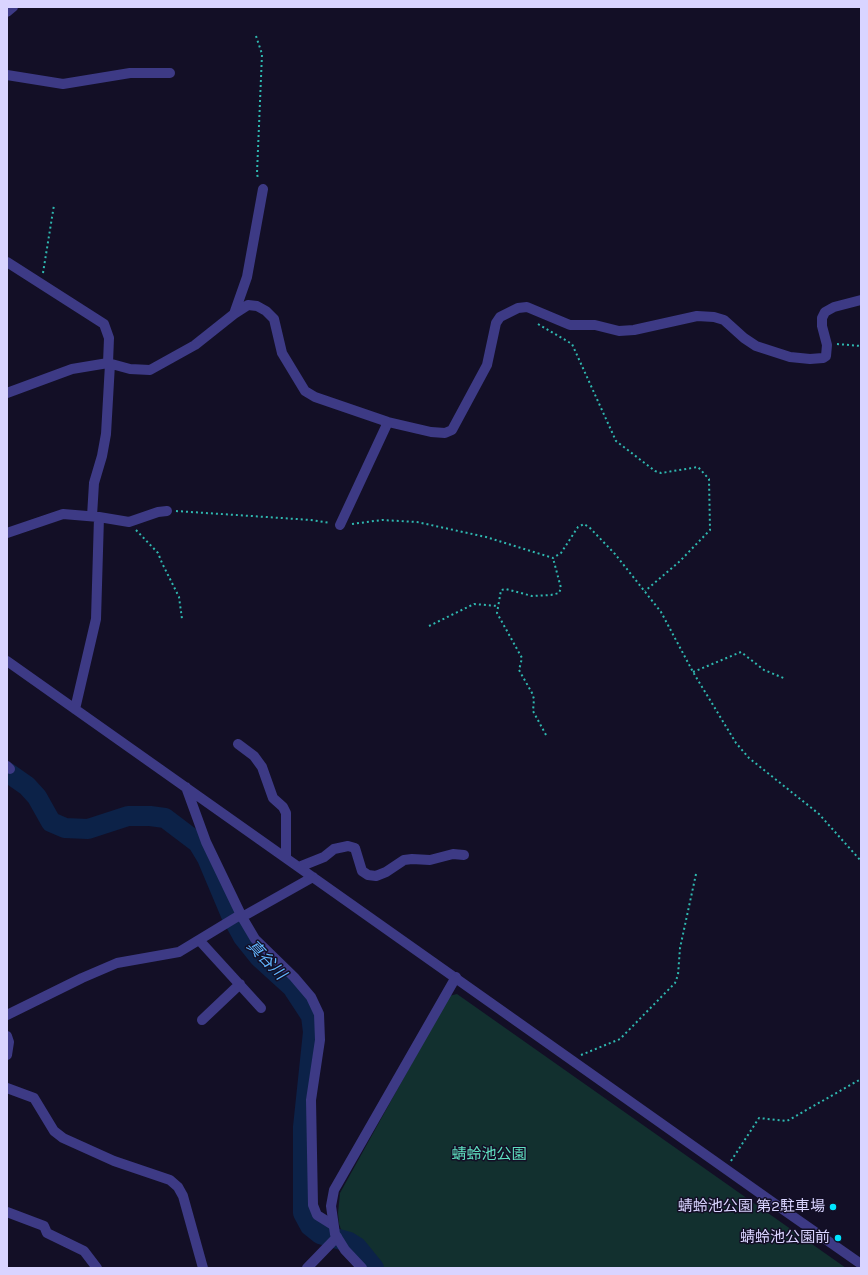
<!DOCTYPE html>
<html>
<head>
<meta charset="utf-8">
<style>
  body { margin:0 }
  #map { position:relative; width:868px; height:1275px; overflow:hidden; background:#130f26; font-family:Karla,sans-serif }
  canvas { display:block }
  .frame { position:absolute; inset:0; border:8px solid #d9d4ff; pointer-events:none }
</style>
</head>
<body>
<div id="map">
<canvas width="868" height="1275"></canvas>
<div class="frame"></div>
</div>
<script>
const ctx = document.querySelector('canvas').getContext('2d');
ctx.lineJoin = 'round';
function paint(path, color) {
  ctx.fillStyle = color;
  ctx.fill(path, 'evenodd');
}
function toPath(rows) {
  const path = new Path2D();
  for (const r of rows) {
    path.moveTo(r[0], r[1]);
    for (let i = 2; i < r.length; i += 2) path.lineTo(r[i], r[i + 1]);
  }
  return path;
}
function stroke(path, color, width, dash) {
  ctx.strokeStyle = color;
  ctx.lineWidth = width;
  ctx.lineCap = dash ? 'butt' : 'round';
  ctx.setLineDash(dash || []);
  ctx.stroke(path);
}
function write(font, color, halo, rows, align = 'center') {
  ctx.font = font + ' Karla,"Noto Sans JP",sans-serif';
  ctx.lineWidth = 3;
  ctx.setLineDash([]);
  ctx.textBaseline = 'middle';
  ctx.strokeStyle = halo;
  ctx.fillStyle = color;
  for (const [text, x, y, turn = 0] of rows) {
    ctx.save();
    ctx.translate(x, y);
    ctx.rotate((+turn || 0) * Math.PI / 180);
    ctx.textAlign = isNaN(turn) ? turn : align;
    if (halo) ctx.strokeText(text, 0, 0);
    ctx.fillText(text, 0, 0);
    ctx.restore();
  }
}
paint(toPath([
  [457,994,846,1268,379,1268,361,1244,343,1235,339,1224,338,1213,340,1193,449,996]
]), '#12302f');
stroke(toPath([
  [7,772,27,786,37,797,51,822,65,828,88,829,128,816,150,816,165,818,198,843,207,858,231,915,243,937,259,957,292,987,311,1016,313,1032,303,1127,303,1213,310,1226,320,1234,349,1242,357,1247,374,1268]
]), '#0c2248', 20);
stroke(toPath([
  [256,36,262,54,257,173,258,179],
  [43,273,54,205],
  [538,324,572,344,616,441,655,471,661,473,698,467,709,479,710,530,680,561,645,591],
  [837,344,861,346],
  [176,511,311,520,330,523],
  [352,524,382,520,417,522,486,537,553,558,561,553,578,527,584,524,590,528,615,554,661,612,693,672,736,743,749,758,819,814,861,861],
  [136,530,158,553,162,563,179,597,182,619],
  [429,626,474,604,498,606],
  [693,672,741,652,764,670,786,679],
  [546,735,533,711,534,699,532,693,519,670,522,658,497,613,501,590,506,589,532,596,551,595,559,593,561,588,553,558],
  [581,1055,620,1039,675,983,678,975,680,948,696,874],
  [731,1161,759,1118,787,1121,861,1079]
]), '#2fb8b0', 2, [2, 3]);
stroke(toPath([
  [7,12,13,7],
  [7,75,63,84,130,73,170,73],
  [7,262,104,324,109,338,108,363],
  [234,314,248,305,257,306,266,311,274,319,282,353,305,391,315,397,388,422,431,432,445,433,452,430,487,365,496,323,500,317,518,308,527,307,570,325,595,325,619,331,634,330,697,316,714,317,724,320,744,338,756,346,790,357,810,359,823,358,826,356,827,345,822,326,822,318,825,312,834,307,861,300],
  [7,393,72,369,108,363,130,369,150,370,195,345,234,314,247,277,263,189],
  [92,516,94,483,102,456,106,434,110,364],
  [340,525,388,422],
  [7,533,63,514,99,517,129,522,158,512,167,511],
  [7,661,778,1206],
  [75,709,96,619,99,517],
  [238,744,254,756,262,767,273,798,283,807,286,813,286,858],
  [7,766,10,769],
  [186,787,206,842,242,917,255,939,294,977,311,997,319,1014,320,1040,311,1100,313,1205,317,1215,333,1225],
  [299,867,324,857,334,849,348,846,355,848,362,871,368,875,376,876,386,872,404,860,412,859,430,860,453,854,464,855],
  [242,917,313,877],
  [199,940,261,1008],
  [7,1015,82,978,117,963,179,952,240,915],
  [202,1020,240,984],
  [7,1036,9,1042,7,1055],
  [7,1088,34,1098,54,1131,63,1138,114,1161,170,1180,178,1187,183,1196,203,1268],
  [7,1212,44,1226,47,1233,84,1251,97,1268],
  [307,1268,337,1237]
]), '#3d3a85', 10);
stroke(toPath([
  [778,1206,861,1264],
  [362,1268,345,1250,335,1234,331,1206,334,1190,456,977]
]), '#3d3a85', 10);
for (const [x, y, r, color] of [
  [833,1207,4,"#00e5ff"],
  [838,1238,4,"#00e5ff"]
]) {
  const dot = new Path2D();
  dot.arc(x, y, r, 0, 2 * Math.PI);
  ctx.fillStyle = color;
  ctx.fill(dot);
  stroke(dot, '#130f26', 1.5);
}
write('15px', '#5fe0c0', '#130f26', [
  ["蜻蛉池公園",489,1155]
]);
write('15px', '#d9d4ff', '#130f26', [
  ["蜻蛉池公園 第2駐車場",825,1207],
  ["蜻蛉池公園前",830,1238]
], 'right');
write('italic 16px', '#62b6ff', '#130f26', [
  ["真谷川",266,960,46]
]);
</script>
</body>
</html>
